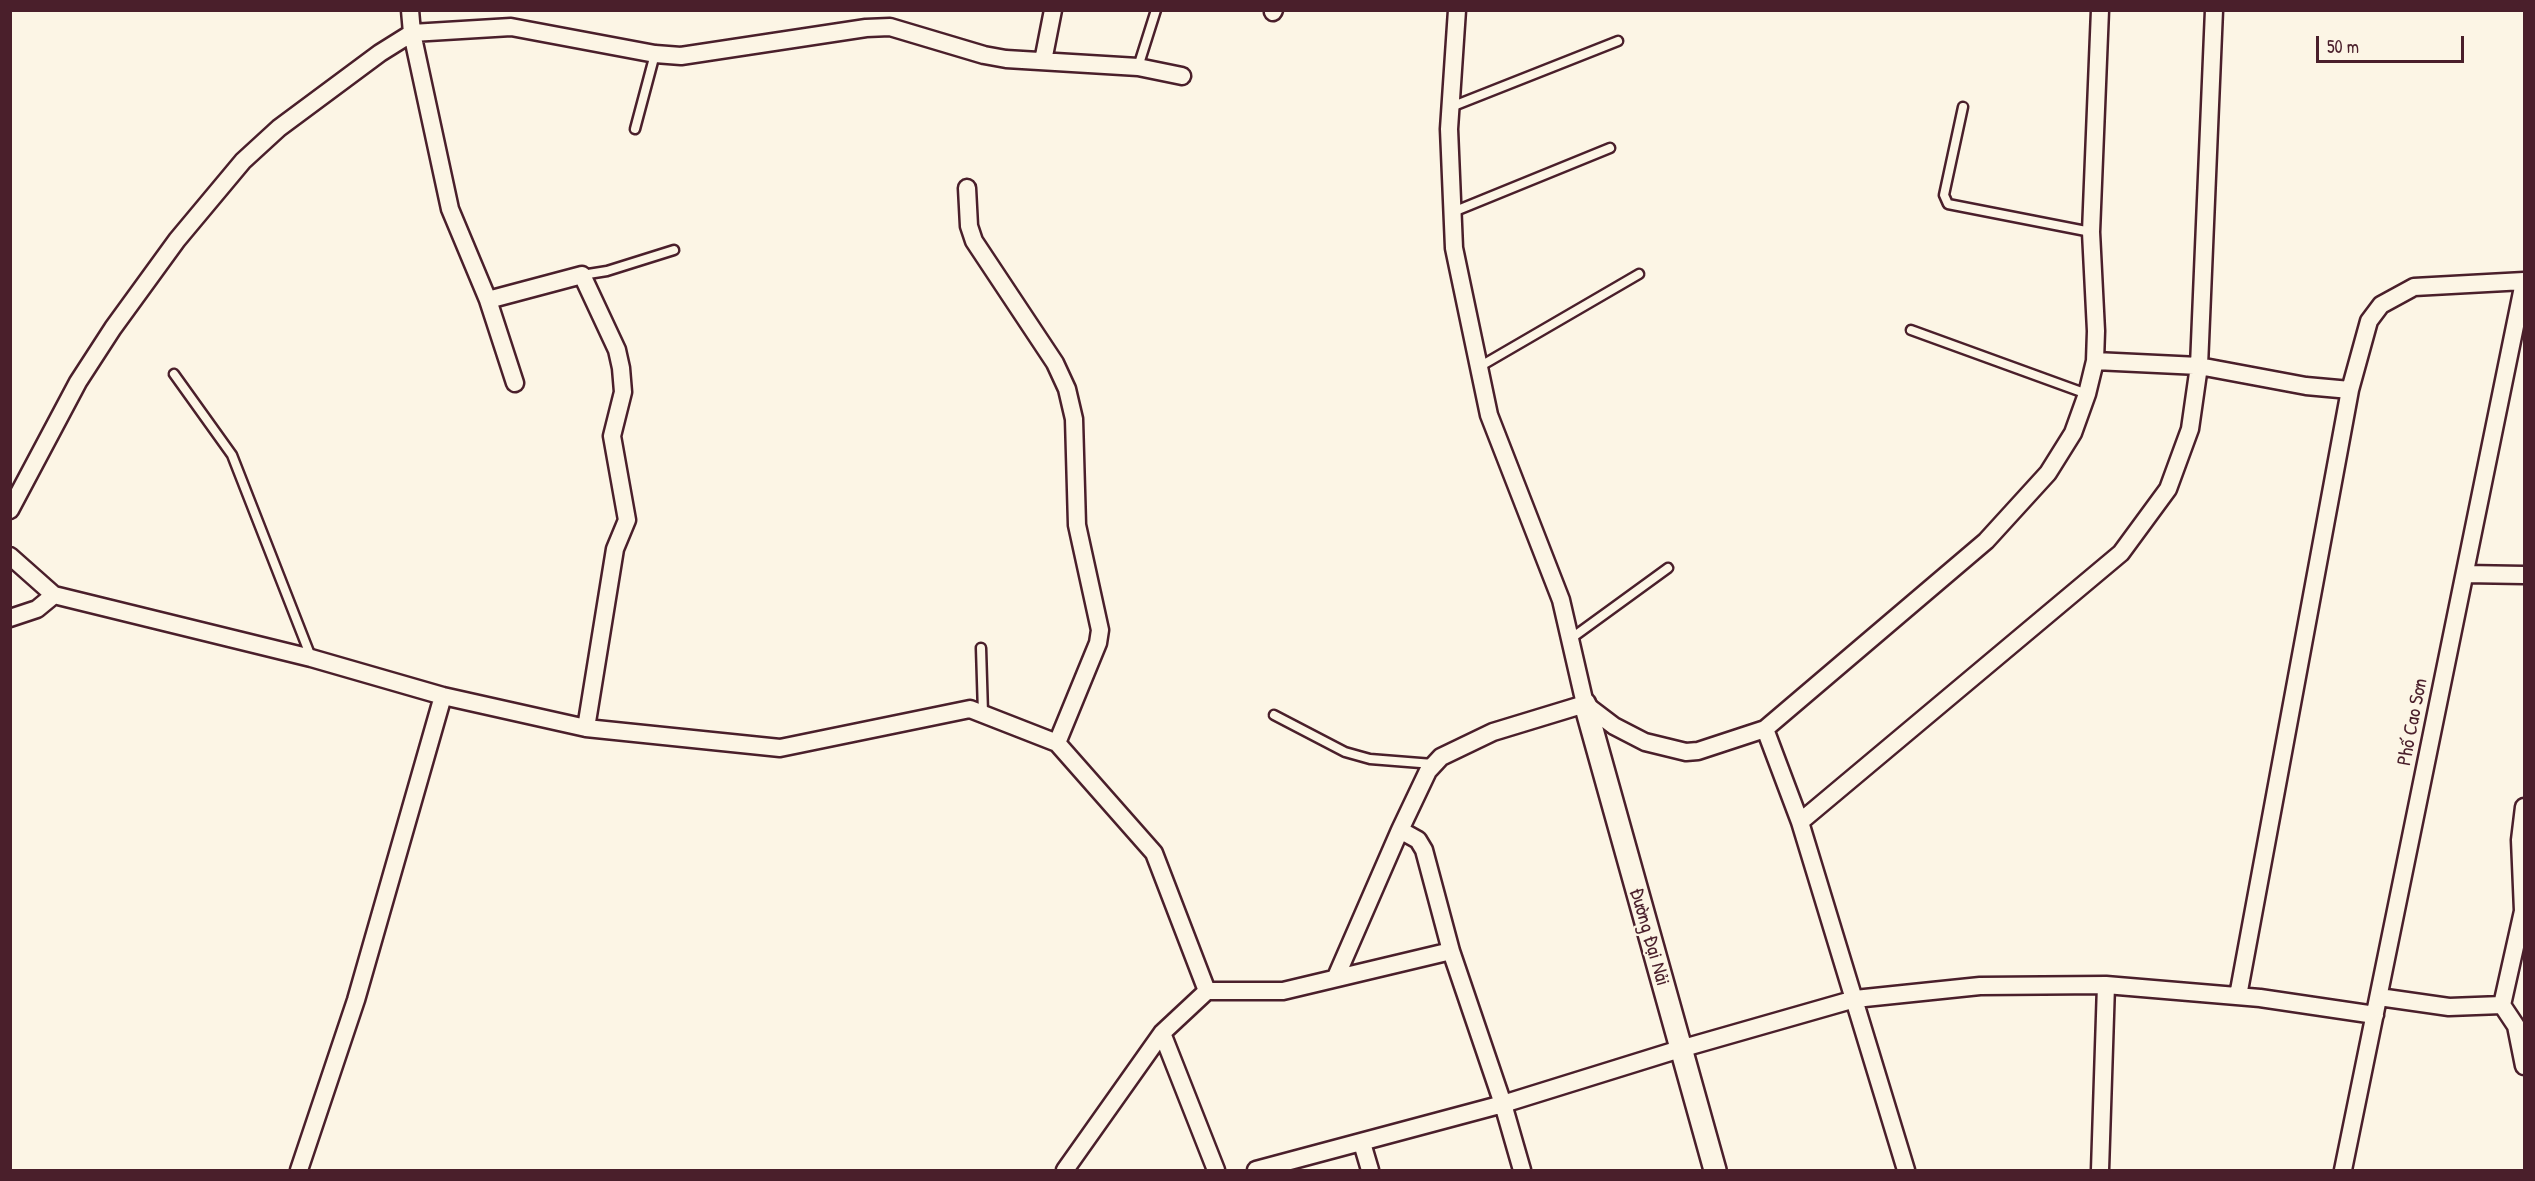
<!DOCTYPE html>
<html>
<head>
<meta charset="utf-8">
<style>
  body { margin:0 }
  #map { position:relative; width:2535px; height:1181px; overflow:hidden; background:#fcf5e5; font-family:"Patrick Hand",sans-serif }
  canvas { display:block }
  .frame { position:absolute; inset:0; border:12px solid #4a1f2b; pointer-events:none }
  .scale { position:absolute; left:2316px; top:36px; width:148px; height:27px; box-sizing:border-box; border:3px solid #4a1f2b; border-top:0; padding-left:8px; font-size:18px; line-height:21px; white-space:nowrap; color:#4a1f2b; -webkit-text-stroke:4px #fcf5e5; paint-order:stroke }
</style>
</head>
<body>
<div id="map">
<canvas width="2535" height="1181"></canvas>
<div class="frame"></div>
<div class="scale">50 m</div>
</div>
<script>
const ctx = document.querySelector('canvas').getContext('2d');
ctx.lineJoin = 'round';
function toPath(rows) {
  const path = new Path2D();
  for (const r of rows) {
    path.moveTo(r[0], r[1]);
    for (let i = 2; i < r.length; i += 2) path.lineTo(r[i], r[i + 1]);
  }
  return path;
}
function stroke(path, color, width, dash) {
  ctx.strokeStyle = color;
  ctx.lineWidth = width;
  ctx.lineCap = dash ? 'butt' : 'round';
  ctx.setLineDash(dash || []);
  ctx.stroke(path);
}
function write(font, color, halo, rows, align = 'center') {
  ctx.font = font + ' "Patrick Hand",sans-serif';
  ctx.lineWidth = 4.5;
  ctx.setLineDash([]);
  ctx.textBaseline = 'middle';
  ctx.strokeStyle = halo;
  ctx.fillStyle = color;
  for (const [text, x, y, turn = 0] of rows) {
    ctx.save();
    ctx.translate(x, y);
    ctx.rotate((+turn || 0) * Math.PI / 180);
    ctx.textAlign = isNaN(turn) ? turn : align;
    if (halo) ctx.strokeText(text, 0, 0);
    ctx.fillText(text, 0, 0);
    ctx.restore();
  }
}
const service = toPath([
  [1138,67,1156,10],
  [1451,107,1618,41],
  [1963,107,1944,195,1948,204,2091,232],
  [635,129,655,54],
  [1453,212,1610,148],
  [582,275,607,271,674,250],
  [1911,330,2087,394],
  [1479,367,1639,274],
  [174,374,232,455,311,657],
  [1569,640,1668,568],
  [981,648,983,713],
  [1274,715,1345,752,1370,759,1433,764]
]);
const minor = toPath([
  [410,10,412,33,450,209,488,300,515,383],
  [1457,10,1449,129,1454,248,1489,415,1561,600,1585,704,1614,726,1645,742,1686,752,1698,751,1765,729,1986,541,2048,473,2073,433,2087,394,2095,361,2096,331,2091,232,2100,10],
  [1273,12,1274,10],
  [1043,61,1053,10],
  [488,300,582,275,617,350,621,368,623,392,612,436,627,520,615,549,586,728],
  [2095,361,2199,366,2306,386,2350,390],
  [10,510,78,382,113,328,177,240,243,161,279,128,380,53,412,33,511,27,655,54,681,56,866,28,890,27,984,55,1006,59,1138,67,1182,76],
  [10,556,54,595,311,658,443,696,586,728,780,748,970,709,1057,743,1098,643,1100,630,1077,525,1074,419,1067,389,1055,363,974,241,969,226,967,188],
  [2465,574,2524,575],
  [10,618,37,609,54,595],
  [1765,729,1800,822,1906,1170],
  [1057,743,1154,853,1207,991],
  [2524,807,2520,840,2523,911,2502,1005,2516,1026,2524,1066],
  [1800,822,2121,553,2168,489,2190,429,2199,366,2214,10],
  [1400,830,1428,771,1441,757,1493,732,1585,704],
  [1336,977,1400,830,1418,840,1424,850,1451,951,1503,1104,1522,1170],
  [2238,996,2350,390,2369,321,2381,305,2414,287,2524,281],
  [2379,997,2449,1007,2502,1005],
  [1162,1033,1216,1170],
  [1362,1143,1370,1170],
  [299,1170,356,1000,443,696],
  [1065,1170,1162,1033,1207,991,1283,991,1451,951],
  [1256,1170,1503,1104,1680,1049,1855,999,1980,986,2106,985,2260,998,2375,1015],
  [2100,1170,2106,985],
  [2343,1170,2524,282]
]);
const tertiary = toPath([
  [1585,704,1715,1170]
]);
stroke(service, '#4a1f2b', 13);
stroke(minor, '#4a1f2b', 21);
stroke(tertiary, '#4a1f2b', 26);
stroke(service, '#fcf5e5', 8);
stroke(minor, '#fcf5e5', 16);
stroke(tertiary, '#fcf5e5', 21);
write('20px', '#4a1f2b', '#fcf5e5', [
  ["Phố Cao Sơn",2413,722,-79],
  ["Đường Đại Nải",1649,937,74]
]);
</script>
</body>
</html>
